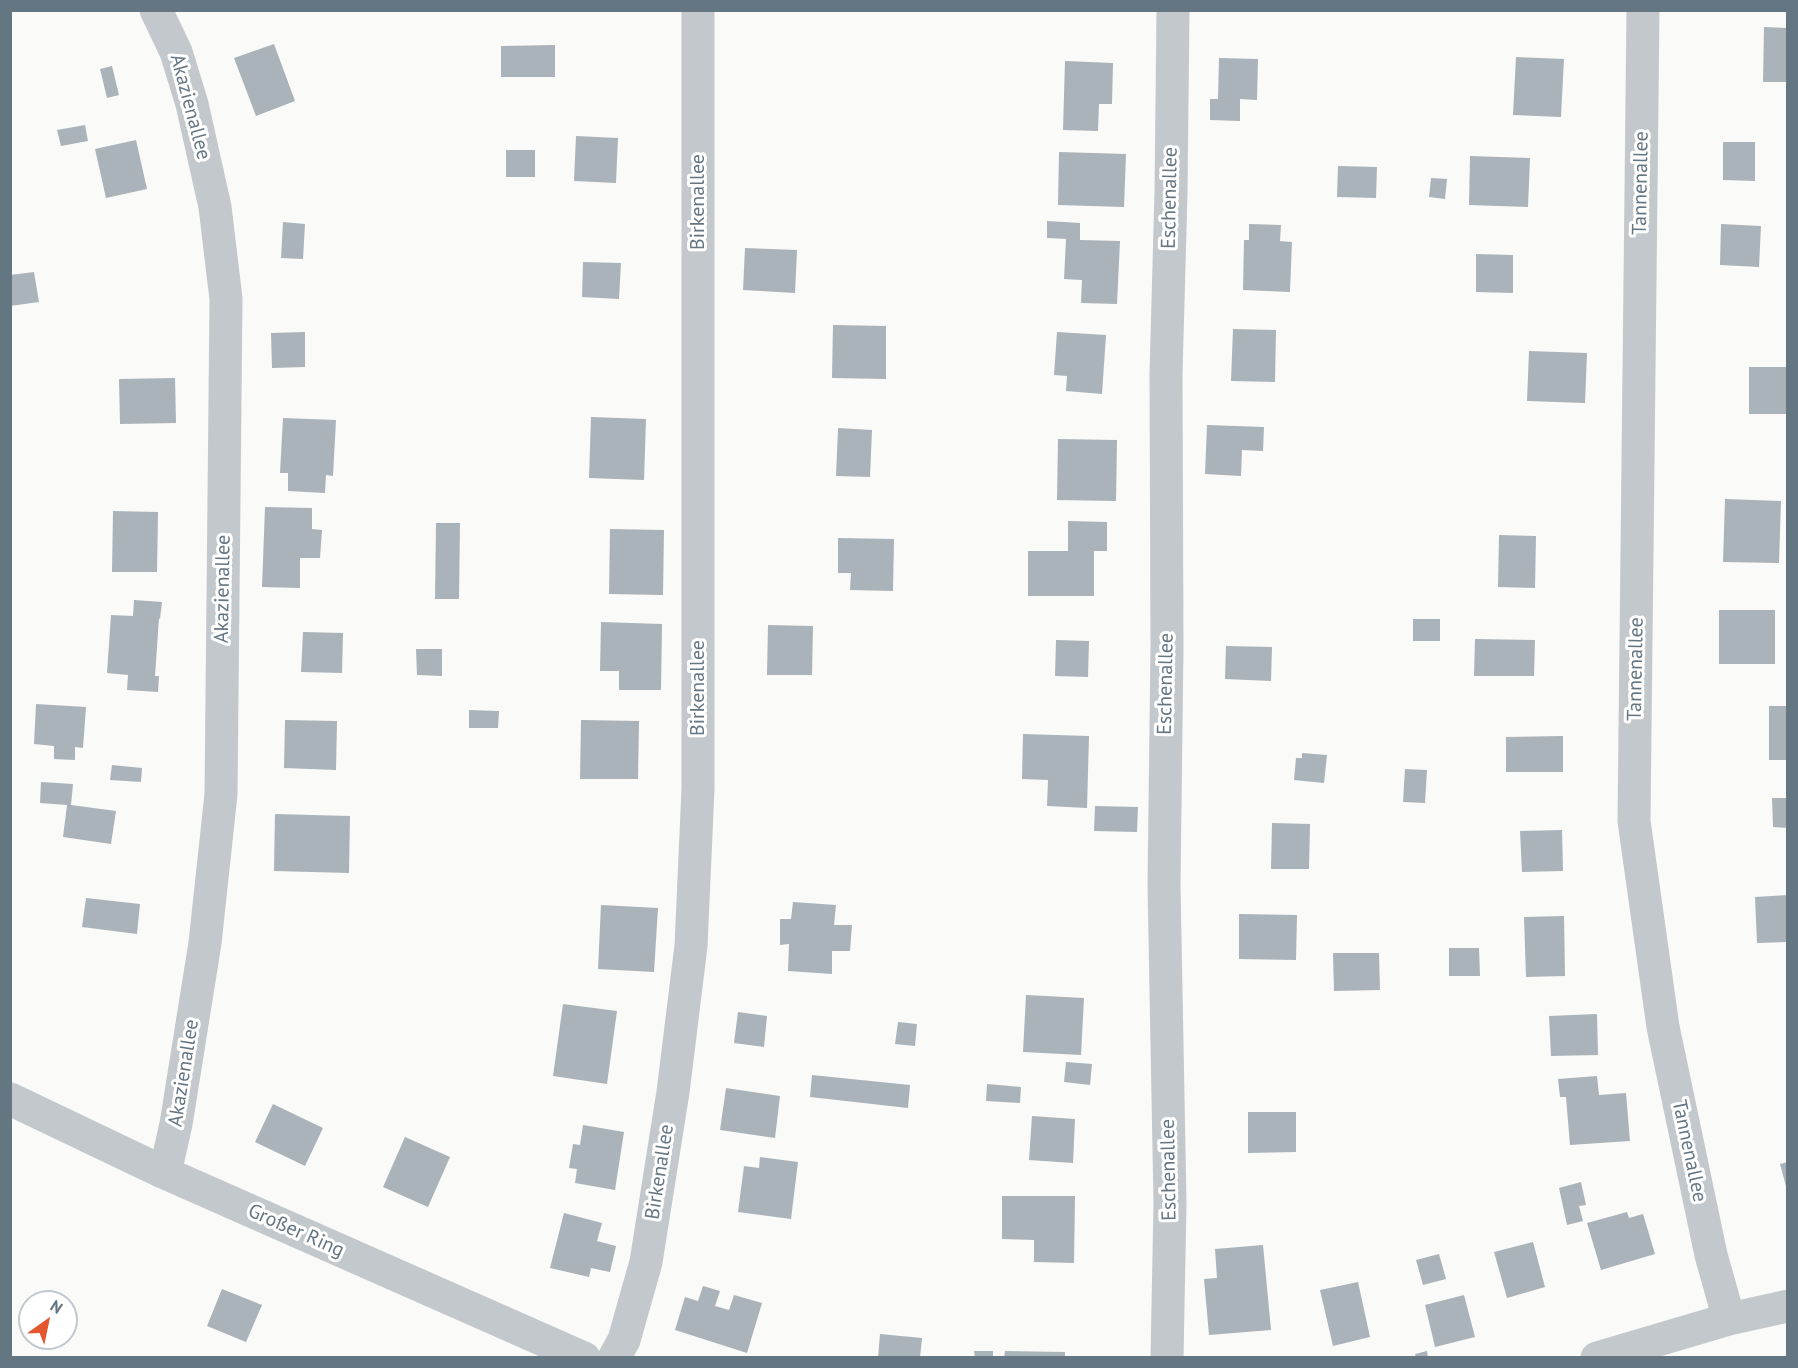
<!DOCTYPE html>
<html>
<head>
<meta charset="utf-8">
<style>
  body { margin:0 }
  #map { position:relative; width:1798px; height:1368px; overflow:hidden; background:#fafaf8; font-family:"PT Sans",sans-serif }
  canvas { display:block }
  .frame { position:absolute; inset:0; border:12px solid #657683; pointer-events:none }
  .north { position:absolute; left:18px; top:1290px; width:60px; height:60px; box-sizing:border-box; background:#fff; border:2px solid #c1c8cd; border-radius:50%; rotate:33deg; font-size:16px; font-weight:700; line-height:24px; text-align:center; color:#657683 }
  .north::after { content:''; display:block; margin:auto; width:21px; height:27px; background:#e4572e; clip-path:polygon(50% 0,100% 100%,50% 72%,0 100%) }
</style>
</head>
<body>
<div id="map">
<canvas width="1798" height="1368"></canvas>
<div class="frame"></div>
<div class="north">N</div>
</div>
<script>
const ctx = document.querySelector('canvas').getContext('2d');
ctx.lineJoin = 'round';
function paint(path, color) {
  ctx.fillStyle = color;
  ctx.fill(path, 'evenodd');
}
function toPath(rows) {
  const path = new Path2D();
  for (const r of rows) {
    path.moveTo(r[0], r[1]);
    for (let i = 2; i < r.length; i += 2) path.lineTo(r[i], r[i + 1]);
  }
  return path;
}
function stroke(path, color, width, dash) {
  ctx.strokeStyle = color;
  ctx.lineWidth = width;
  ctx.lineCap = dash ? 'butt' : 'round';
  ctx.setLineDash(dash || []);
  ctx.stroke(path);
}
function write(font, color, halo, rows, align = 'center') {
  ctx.font = font + ' "PT Sans",sans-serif';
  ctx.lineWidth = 6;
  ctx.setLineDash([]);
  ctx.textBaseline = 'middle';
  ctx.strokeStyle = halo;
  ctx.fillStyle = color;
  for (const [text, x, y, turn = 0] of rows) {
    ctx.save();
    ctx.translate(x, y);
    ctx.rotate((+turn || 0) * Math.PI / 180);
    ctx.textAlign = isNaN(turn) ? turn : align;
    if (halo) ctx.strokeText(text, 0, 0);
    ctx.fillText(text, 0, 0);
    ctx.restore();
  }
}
paint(toPath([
  [1764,27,1788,28,1788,82,1763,82],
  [274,44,295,101,256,116,234,58],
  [555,45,555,77,501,77,501,46],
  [1516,57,1564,59,1561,117,1513,115],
  [1219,58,1258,59,1257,100,1240,99,1240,121,1210,120,1210,99,1218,99],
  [1065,61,1113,63,1112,104,1099,104,1098,131,1063,130],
  [112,66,119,95,107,98,100,69],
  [85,125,88,141,61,146,57,130],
  [576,136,618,138,616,183,574,181],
  [136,140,147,189,106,198,95,149],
  [1723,142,1755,142,1755,181,1723,180],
  [506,150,535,150,535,177,506,177],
  [1059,152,1126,154,1124,207,1058,205],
  [1470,156,1530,158,1528,207,1469,205],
  [1338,166,1377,167,1376,198,1337,197],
  [1431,178,1447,179,1445,199,1429,197],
  [1047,221,1080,223,1080,240,1120,241,1117,304,1081,303,1082,280,1064,279,1066,239,1047,238],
  [283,222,305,224,303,259,281,258],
  [1249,224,1281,225,1280,241,1292,242,1290,292,1243,290,1244,240,1249,240],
  [1721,224,1761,226,1759,267,1720,265],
  [745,248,797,250,795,293,743,290],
  [1476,254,1513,255,1513,293,1476,292],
  [583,262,621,263,619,299,582,297],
  [34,272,39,302,10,306,10,275],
  [833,325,886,326,886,379,832,378],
  [1233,329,1276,330,1275,382,1231,381],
  [305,332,305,367,272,368,271,333],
  [1057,332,1106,335,1102,394,1066,391,1067,376,1054,375],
  [1529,351,1587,353,1585,403,1527,401],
  [1749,367,1788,367,1788,414,1749,414],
  [175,378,176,423,120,424,119,379],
  [591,417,646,419,644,480,589,478],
  [283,418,336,420,333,476,326,475,325,493,288,491,288,473,280,473],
  [1207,425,1264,427,1263,451,1242,450,1241,476,1205,474],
  [838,428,872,430,870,477,836,476],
  [1058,439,1117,440,1116,501,1057,500],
  [1725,499,1781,501,1779,563,1723,562],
  [265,507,312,508,312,529,322,530,320,558,300,558,300,588,262,587],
  [113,511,158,512,157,572,112,572],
  [1068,521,1107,522,1107,551,1094,551,1094,596,1028,596,1028,551,1068,551],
  [436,523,460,523,459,599,435,599],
  [610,529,664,530,663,595,609,594],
  [1499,535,1536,536,1535,588,1498,587],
  [838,538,894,539,893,591,850,590,851,573,838,573],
  [134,600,162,602,160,619,159,618,155,676,159,676,158,692,127,690,128,675,107,673,111,615,133,616],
  [1719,610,1775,610,1775,664,1719,664],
  [1413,619,1440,619,1440,641,1413,641],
  [601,622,662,624,661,690,619,690,619,671,600,671],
  [768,625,813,626,812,675,767,675],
  [303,632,343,633,342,673,301,672],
  [1475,639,1535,640,1534,676,1474,676],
  [1056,640,1089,641,1088,677,1055,676],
  [1226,646,1272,647,1271,681,1225,679],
  [416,649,442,649,442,676,417,675],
  [36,704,86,707,83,748,75,747,75,760,54,759,54,746,34,744],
  [1769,706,1788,706,1788,760,1769,760],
  [469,710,499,711,498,728,469,728],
  [285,720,337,721,336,770,284,768],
  [581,720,639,721,638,779,580,779],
  [1023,734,1089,736,1087,808,1047,806,1048,780,1022,779],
  [1563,736,1563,772,1506,772,1506,737],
  [1302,753,1327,755,1324,783,1294,780,1296,758,1302,758],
  [112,765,142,768,141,782,110,780],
  [1405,769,1427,770,1425,803,1403,802],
  [41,782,73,784,71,805,116,811,111,844,63,837,67,805,40,803],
  [1772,798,1788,798,1788,828,1773,827],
  [1095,806,1138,807,1137,832,1094,831],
  [275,814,350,816,349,873,274,871],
  [1272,823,1310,824,1309,869,1271,869],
  [1562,830,1563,871,1522,872,1520,831],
  [1788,895,1788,942,1757,943,1755,897],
  [86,898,140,904,137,934,82,927],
  [793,902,836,905,834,925,852,925,850,951,832,951,832,974,788,971,789,944,780,945,780,919,791,919],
  [601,905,658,908,654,972,598,969],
  [1239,914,1297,915,1296,960,1239,959],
  [1564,916,1565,976,1526,977,1524,917],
  [1449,948,1479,948,1480,976,1449,976],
  [1333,953,1379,953,1380,990,1334,991],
  [1026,995,1084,998,1081,1055,1023,1052],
  [563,1004,617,1011,607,1084,553,1076],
  [738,1012,767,1016,764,1047,734,1043],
  [1597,1014,1598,1055,1551,1056,1549,1016],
  [898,1022,917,1024,915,1046,895,1044],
  [1066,1062,1092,1064,1090,1085,1064,1082],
  [812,1075,910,1085,908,1108,810,1097],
  [1597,1076,1599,1095,1626,1093,1630,1141,1570,1145,1566,1097,1560,1097,1558,1079],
  [987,1084,1021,1087,1020,1103,986,1101],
  [726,1088,780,1096,775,1138,720,1130],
  [273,1104,323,1128,305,1166,255,1142],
  [1248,1112,1296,1112,1296,1152,1248,1153],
  [1032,1116,1075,1119,1073,1163,1029,1160],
  [583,1125,624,1132,615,1190,575,1183,577,1169,569,1168,573,1144,580,1145],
  [405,1137,450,1157,428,1207,383,1187],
  [760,1157,798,1162,791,1219,738,1212,744,1166,759,1168],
  [1788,1162,1788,1190,1787,1190,1780,1164],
  [1581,1182,1586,1205,1579,1206,1583,1221,1567,1225,1559,1188],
  [1002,1196,1075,1196,1074,1263,1034,1262,1034,1240,1002,1239],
  [1627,1212,1629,1218,1643,1214,1655,1254,1601,1270,1587,1223],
  [564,1213,602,1223,597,1241,616,1246,610,1272,591,1268,589,1277,550,1268],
  [1533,1242,1545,1287,1507,1298,1494,1252],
  [1263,1245,1271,1330,1209,1335,1204,1279,1217,1278,1215,1249],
  [1439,1254,1446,1279,1423,1285,1416,1260],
  [1358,1282,1370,1337,1333,1346,1320,1290],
  [703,1286,720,1291,715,1306,729,1310,734,1295,762,1303,747,1353,675,1330,685,1297,698,1301],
  [222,1289,262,1305,246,1342,207,1326],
  [1464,1295,1475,1337,1435,1347,1425,1305],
  [880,1334,922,1338,920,1358,878,1358],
  [974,1351,993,1351,993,1358,975,1358],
  [1005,1351,1065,1352,1065,1358,1004,1358],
  [1427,1351,1428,1358,1416,1358,1415,1354]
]), '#aab3b9');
stroke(toPath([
  [156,10,176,52,192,104,215,207,226,299,221,794,205,943,176,1124,165,1173],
  [1643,10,1634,821,1663,1027,1711,1255,1729,1319],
  [10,1099,165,1173,584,1358],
  [614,1358,624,1340,646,1262,673,1092,691,946,698,789,698,10],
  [1167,1358,1170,1203,1164,884,1167,647,1166,374,1171,193,1173,10],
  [1597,1358,1729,1319,1788,1306]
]), '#c3c8cc', 33);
write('20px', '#657683', '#fff', [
  ["Akazienallee",190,107,75],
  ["Tannenallee",1641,183,-89],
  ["Eschenallee",1170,198,-89],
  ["Birkenallee",698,202,-90],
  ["Akazienallee",223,589,-89],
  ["Tannenallee",1636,669,-89],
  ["Eschenallee",1166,684,-89],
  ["Birkenallee",698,688,-90],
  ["Akazienallee",184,1073,-81],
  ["Tannenallee",1689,1151,78],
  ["Eschenallee",1169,1170,-91],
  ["Birkenallee",660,1172,-81],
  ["Großer Ring",296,1231,24]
]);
</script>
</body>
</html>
